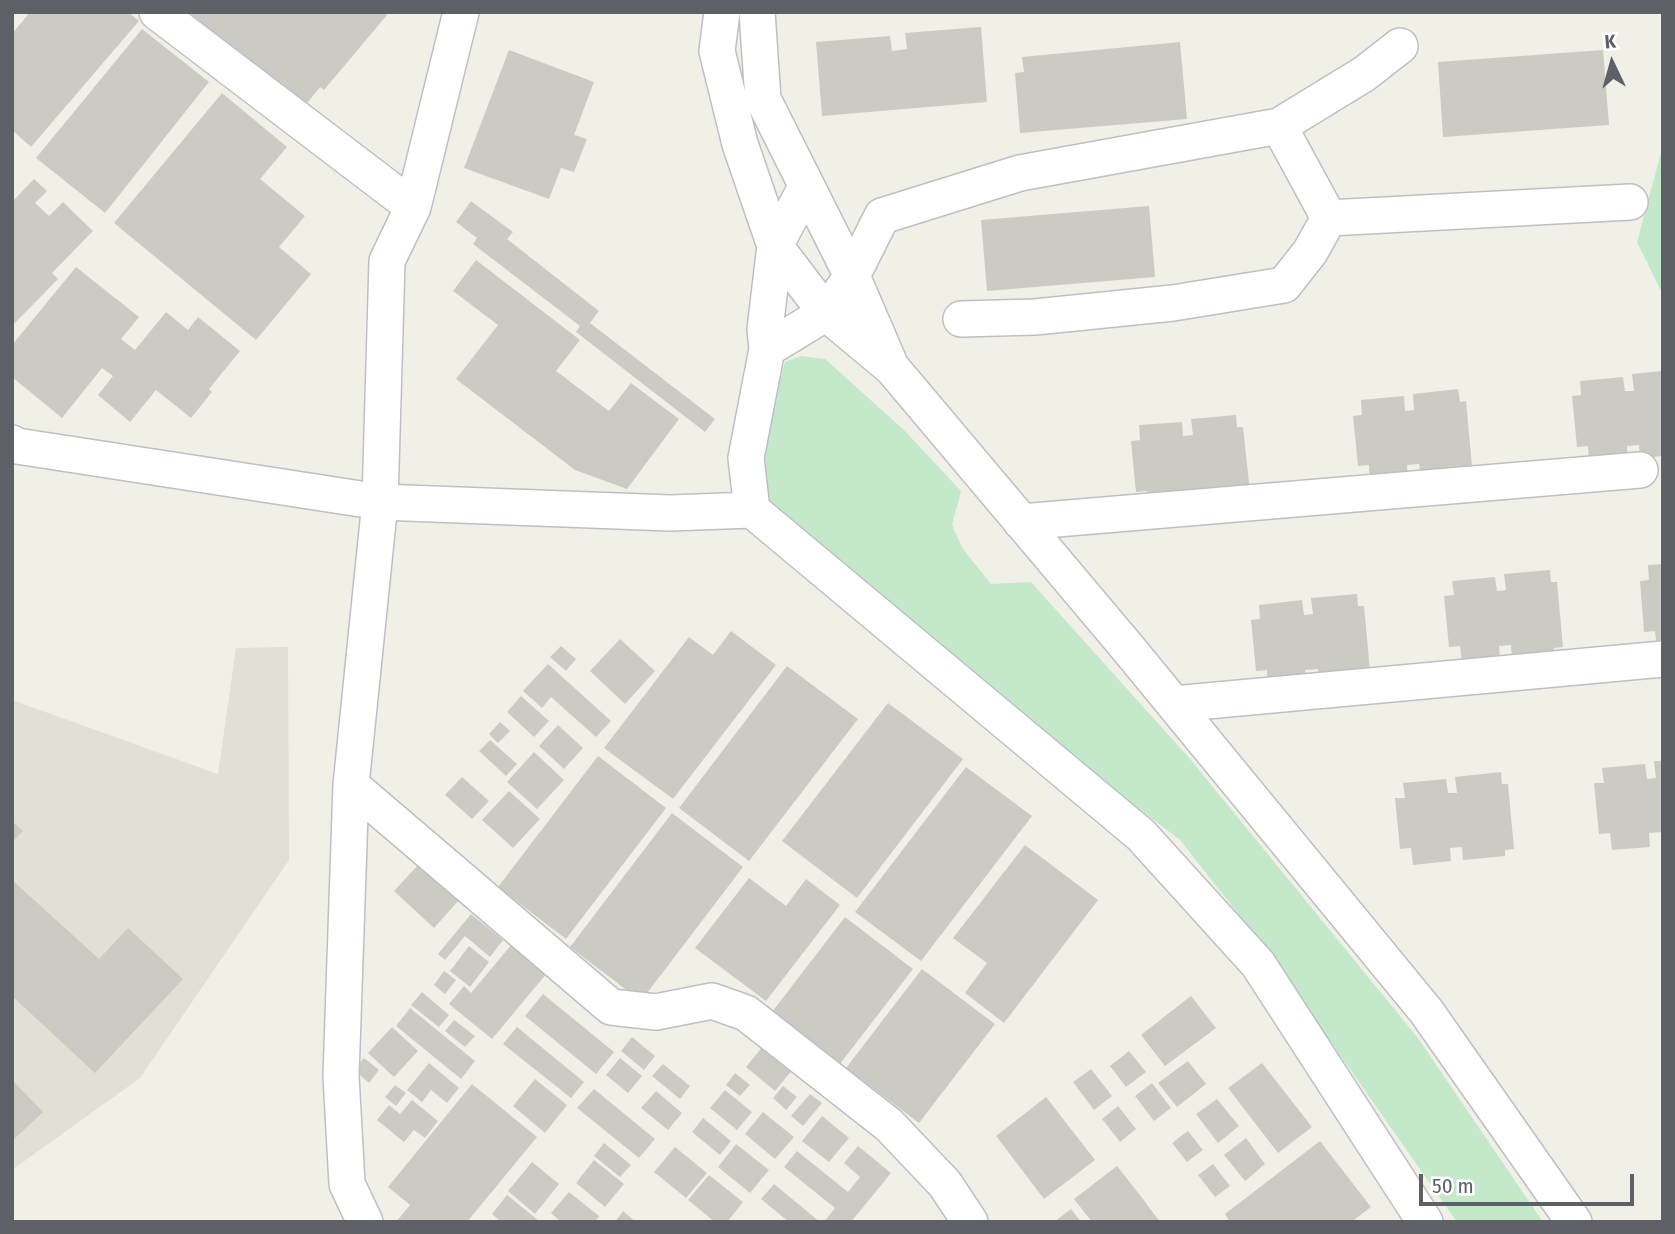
<!DOCTYPE html>
<html>
<head>
<meta charset="utf-8">
<style>
  body { margin:0 }
  #map { position:relative; width:1675px; height:1234px; overflow:hidden; background:#f1f0e7; font-family:"Fira Sans Condensed",sans-serif }
  canvas { display:block }
  .frame { position:absolute; inset:0; border:14px solid #5e6067; pointer-events:none }
  .north { position:absolute; left:1577px; top:28px; width:70px; height:70px; -webkit-text-stroke:5px #fff; paint-order:stroke; rotate:355deg; font-size:19px; font-weight:700; line-height:28px; text-align:center; color:#5e6067 }
  .north::after { content:''; display:block; margin:auto; width:24px; height:32px; background:#5e6067; clip-path:polygon(50% 0,100% 100%,50% 72%,0 100%) }
  .scale { position:absolute; left:1419px; top:1174px; width:215px; height:32px; box-sizing:border-box; border:4px solid #5e6067; border-top:0; padding-left:9px; font-size:21px; line-height:24px; white-space:nowrap; color:#5e6067; -webkit-text-stroke:5px #fff; paint-order:stroke }
</style>
</head>
<body>
<div id="map">
<canvas width="1675" height="1234"></canvas>
<div class="frame"></div>
<div class="north">K</div>
<div class="scale">50 m</div>
</div>
<script>
const ctx = document.querySelector('canvas').getContext('2d');
ctx.lineJoin = 'round';
function paint(path, color) {
  ctx.fillStyle = color;
  ctx.fill(path, 'evenodd');
}
function toPath(rows) {
  const path = new Path2D();
  for (const r of rows) {
    path.moveTo(r[0], r[1]);
    for (let i = 2; i < r.length; i += 2) path.lineTo(r[i], r[i + 1]);
  }
  return path;
}
function stroke(path, color, width, dash) {
  ctx.strokeStyle = color;
  ctx.lineWidth = width;
  ctx.lineCap = dash ? 'butt' : 'round';
  ctx.setLineDash(dash || []);
  ctx.stroke(path);
}
paint(toPath([
  [288,647,289,860,140,1078,12,1170,12,700,218,774,236,648]
]), '#e1e0d5');
paint(toPath([
  [1663,145,1663,295,1637,242],
  [801,356,825,359,904,430,961,491,952,525,963,549,991,584,1031,582,1190,759,1418,1038,1543,1222,1457,1222,1265,948,1180,840,935,653,768,508,756,462,785,362]
]), '#c3e9ca');
paint(toPath([
  [30,12,128,12,139,21,31,147,12,130,12,34],
  [189,12,385,12,387,15,324,90,320,87,303,108],
  [981,27,987,102,822,116,816,42,890,36,892,51,907,49,905,33],
  [142,29,209,82,105,213,36,158],
  [1180,42,1187,119,1020,133,1015,73,1024,72,1022,57],
  [509,50,594,82,574,135,587,139,574,172,561,168,549,199,464,168],
  [1603,50,1609,125,1443,137,1438,62],
  [222,93,287,147,260,179,305,216,279,247,311,274,256,340,114,223],
  [34,179,47,191,35,203,49,216,63,202,93,231,52,273,58,279,12,326,12,202],
  [471,201,513,232,507,239,599,311,590,323,715,419,705,432,576,332,580,326,473,244,477,238,456,222],
  [1149,206,1155,277,987,291,981,220],
  [476,260,580,340,556,371,609,411,631,383,679,419,627,489,575,470,456,379,498,325,453,291],
  [76,267,139,317,121,339,135,350,166,312,188,330,198,317,240,351,209,389,212,392,191,418,156,390,130,422,98,395,113,376,102,368,62,418,12,377,12,345],
  [1663,371,1663,456,1640,458,1639,445,1627,446,1628,459,1589,462,1588,446,1577,447,1572,396,1581,395,1580,381,1623,377,1625,391,1634,391,1632,374],
  [1458,389,1460,402,1466,401,1472,466,1462,467,1463,473,1421,477,1419,464,1407,465,1408,478,1370,482,1369,465,1358,466,1353,416,1362,415,1361,400,1404,396,1405,411,1414,410,1413,394],
  [1236,415,1237,427,1243,427,1250,492,1199,503,1198,490,1185,491,1187,504,1148,507,1147,491,1136,492,1131,441,1140,440,1139,425,1182,422,1183,436,1193,435,1191,419],
  [1663,564,1663,647,1657,647,1655,631,1644,632,1640,581,1649,580,1648,565],
  [1550,570,1551,582,1557,582,1563,647,1554,648,1554,654,1512,658,1511,645,1499,646,1500,659,1462,663,1460,646,1449,647,1444,596,1454,595,1452,581,1495,577,1497,591,1506,590,1504,574],
  [1357,594,1358,606,1364,606,1370,671,1319,682,1318,669,1305,670,1307,683,1268,687,1267,670,1256,671,1251,620,1260,619,1259,605,1302,600,1304,615,1313,614,1311,598],
  [731,631,776,665,673,799,604,748,689,637,713,655],
  [620,639,655,671,625,704,590,671],
  [561,646,576,659,566,671,550,657],
  [548,664,611,721,596,737,551,697,542,708,523,691],
  [787,666,858,719,749,861,679,808],
  [521,696,549,721,534,737,507,712],
  [888,703,963,759,857,898,782,841],
  [500,722,510,731,498,743,489,734],
  [558,725,583,748,564,769,539,746],
  [490,740,517,764,506,776,479,751],
  [534,752,564,780,537,809,507,782],
  [598,756,666,808,566,939,498,887],
  [1654,761,1663,761,1663,832,1649,833,1650,847,1612,850,1610,833,1599,834,1594,783,1604,783,1602,768,1645,764,1647,779,1656,778],
  [966,767,1032,816,921,961,855,912],
  [1501,772,1502,784,1508,784,1514,849,1505,850,1505,856,1463,860,1462,847,1450,848,1451,861,1413,865,1411,848,1400,849,1395,798,1405,798,1403,783,1446,779,1448,793,1457,793,1455,777],
  [462,777,489,801,472,819,445,795],
  [509,791,540,819,513,848,482,820],
  [672,813,743,867,641,1001,570,947],
  [12,821,23,831,12,842],
  [1025,845,1098,900,1004,1023,965,993,987,963,953,938],
  [419,864,459,900,434,928,394,891],
  [749,878,786,906,806,879,840,905,766,1001,695,948],
  [12,880,99,959,128,928,183,979,95,1073,12,996],
  [471,914,503,940,490,957,465,936,445,960,438,954],
  [845,917,913,969,840,1064,772,1012],
  [512,944,547,973,492,1039,449,1004,464,986,471,993],
  [469,946,489,962,470,987,450,971],
  [922,969,995,1024,919,1123,846,1068],
  [444,971,456,980,445,994,434,985],
  [422,992,449,1015,439,1027,411,1005],
  [543,994,614,1052,596,1074,525,1016],
  [1191,996,1216,1028,1165,1066,1141,1035],
  [410,1008,475,1061,461,1079,396,1026],
  [454,1020,475,1036,465,1047,445,1031],
  [392,1027,418,1051,394,1077,368,1053],
  [517,1027,584,1082,571,1098,503,1044],
  [632,1037,655,1056,644,1070,621,1051],
  [763,1046,793,1069,775,1091,746,1067],
  [1129,1051,1146,1072,1126,1087,1110,1066],
  [364,1058,379,1070,369,1083,354,1070],
  [620,1058,642,1076,628,1093,606,1075],
  [1188,1061,1206,1084,1177,1107,1158,1083],
  [429,1063,459,1088,447,1103,431,1090,422,1102,407,1090],
  [1262,1063,1312,1127,1278,1153,1228,1088],
  [663,1064,690,1086,680,1099,652,1076],
  [1091,1069,1112,1096,1094,1110,1073,1082],
  [735,1073,750,1085,740,1096,726,1085],
  [535,1079,567,1105,545,1133,513,1106],
  [12,1080,43,1112,12,1141],
  [1152,1083,1171,1108,1154,1121,1135,1096],
  [472,1084,537,1137,467,1222,396,1222,410,1205,388,1187],
  [395,1085,406,1093,396,1106,385,1097],
  [783,1086,797,1097,786,1110,773,1098],
  [594,1089,655,1139,639,1158,577,1108],
  [725,1090,752,1112,737,1130,710,1108],
  [656,1091,682,1113,668,1130,641,1108],
  [810,1094,822,1103,803,1126,791,1116],
  [1046,1097,1095,1160,1044,1199,996,1136],
  [1217,1099,1239,1126,1218,1143,1196,1114],
  [412,1100,438,1121,425,1138,414,1130,404,1142,377,1120,389,1105,400,1114],
  [1118,1106,1136,1129,1120,1142,1102,1119],
  [763,1112,794,1137,775,1159,745,1134],
  [822,1116,849,1138,829,1162,802,1141],
  [703,1118,731,1141,720,1155,692,1132],
  [1188,1131,1203,1150,1187,1162,1172,1143],
  [1246,1138,1265,1164,1245,1181,1224,1155],
  [1320,1141,1371,1207,1351,1222,1230,1222,1225,1214],
  [604,1143,631,1165,620,1177,594,1156],
  [736,1144,769,1170,750,1193,718,1167],
  [858,1146,891,1173,851,1222,824,1222,835,1208,784,1167,797,1151,848,1192,860,1177,844,1163],
  [675,1147,707,1173,686,1198,654,1172],
  [594,1160,624,1184,605,1207,576,1183],
  [532,1162,559,1184,535,1214,508,1191],
  [1213,1164,1230,1186,1215,1197,1198,1175],
  [1117,1166,1143,1199,1160,1222,1092,1222,1074,1199],
  [709,1175,743,1202,727,1222,715,1222,688,1200],
  [774,1184,820,1222,789,1222,761,1199],
  [569,1192,599,1216,595,1222,561,1222,551,1213],
  [507,1195,538,1220,537,1222,501,1222,492,1214],
  [1071,1209,1081,1222,1054,1222],
  [623,1211,636,1222,615,1222]
]), '#cccbc3');
const street = toPath([
  [157,12,413,207],
  [722,12,717,51,740,144,775,246,826,313,892,368,1127,647,1426,1011,1574,1222],
  [757,12,763,99,852,276,889,362],
  [1279,126,1329,218],
  [1329,218,1630,202],
  [961,319,1035,317,1173,303,1284,285,1310,252,1329,218],
  [767,349,826,313,852,276,882,216,1020,173,1279,126,1364,74,1400,46],
  [12,443,17,446,380,502,670,513,752,510,746,458,767,349,765,329,775,246,806,187],
  [752,510,1141,835,1258,964,1425,1222],
  [1021,522,1640,470],
  [1174,704,1663,659],
  [351,785,611,1007,656,1012,712,1001,746,1013,889,1125,945,1184,970,1222],
  [365,1222,347,1184,341,1076,351,785,380,502,387,261,413,207,461,12]
]);
stroke(street, '#bebfc5', 38);
stroke(street, '#fff', 35);
</script>
</body>
</html>
